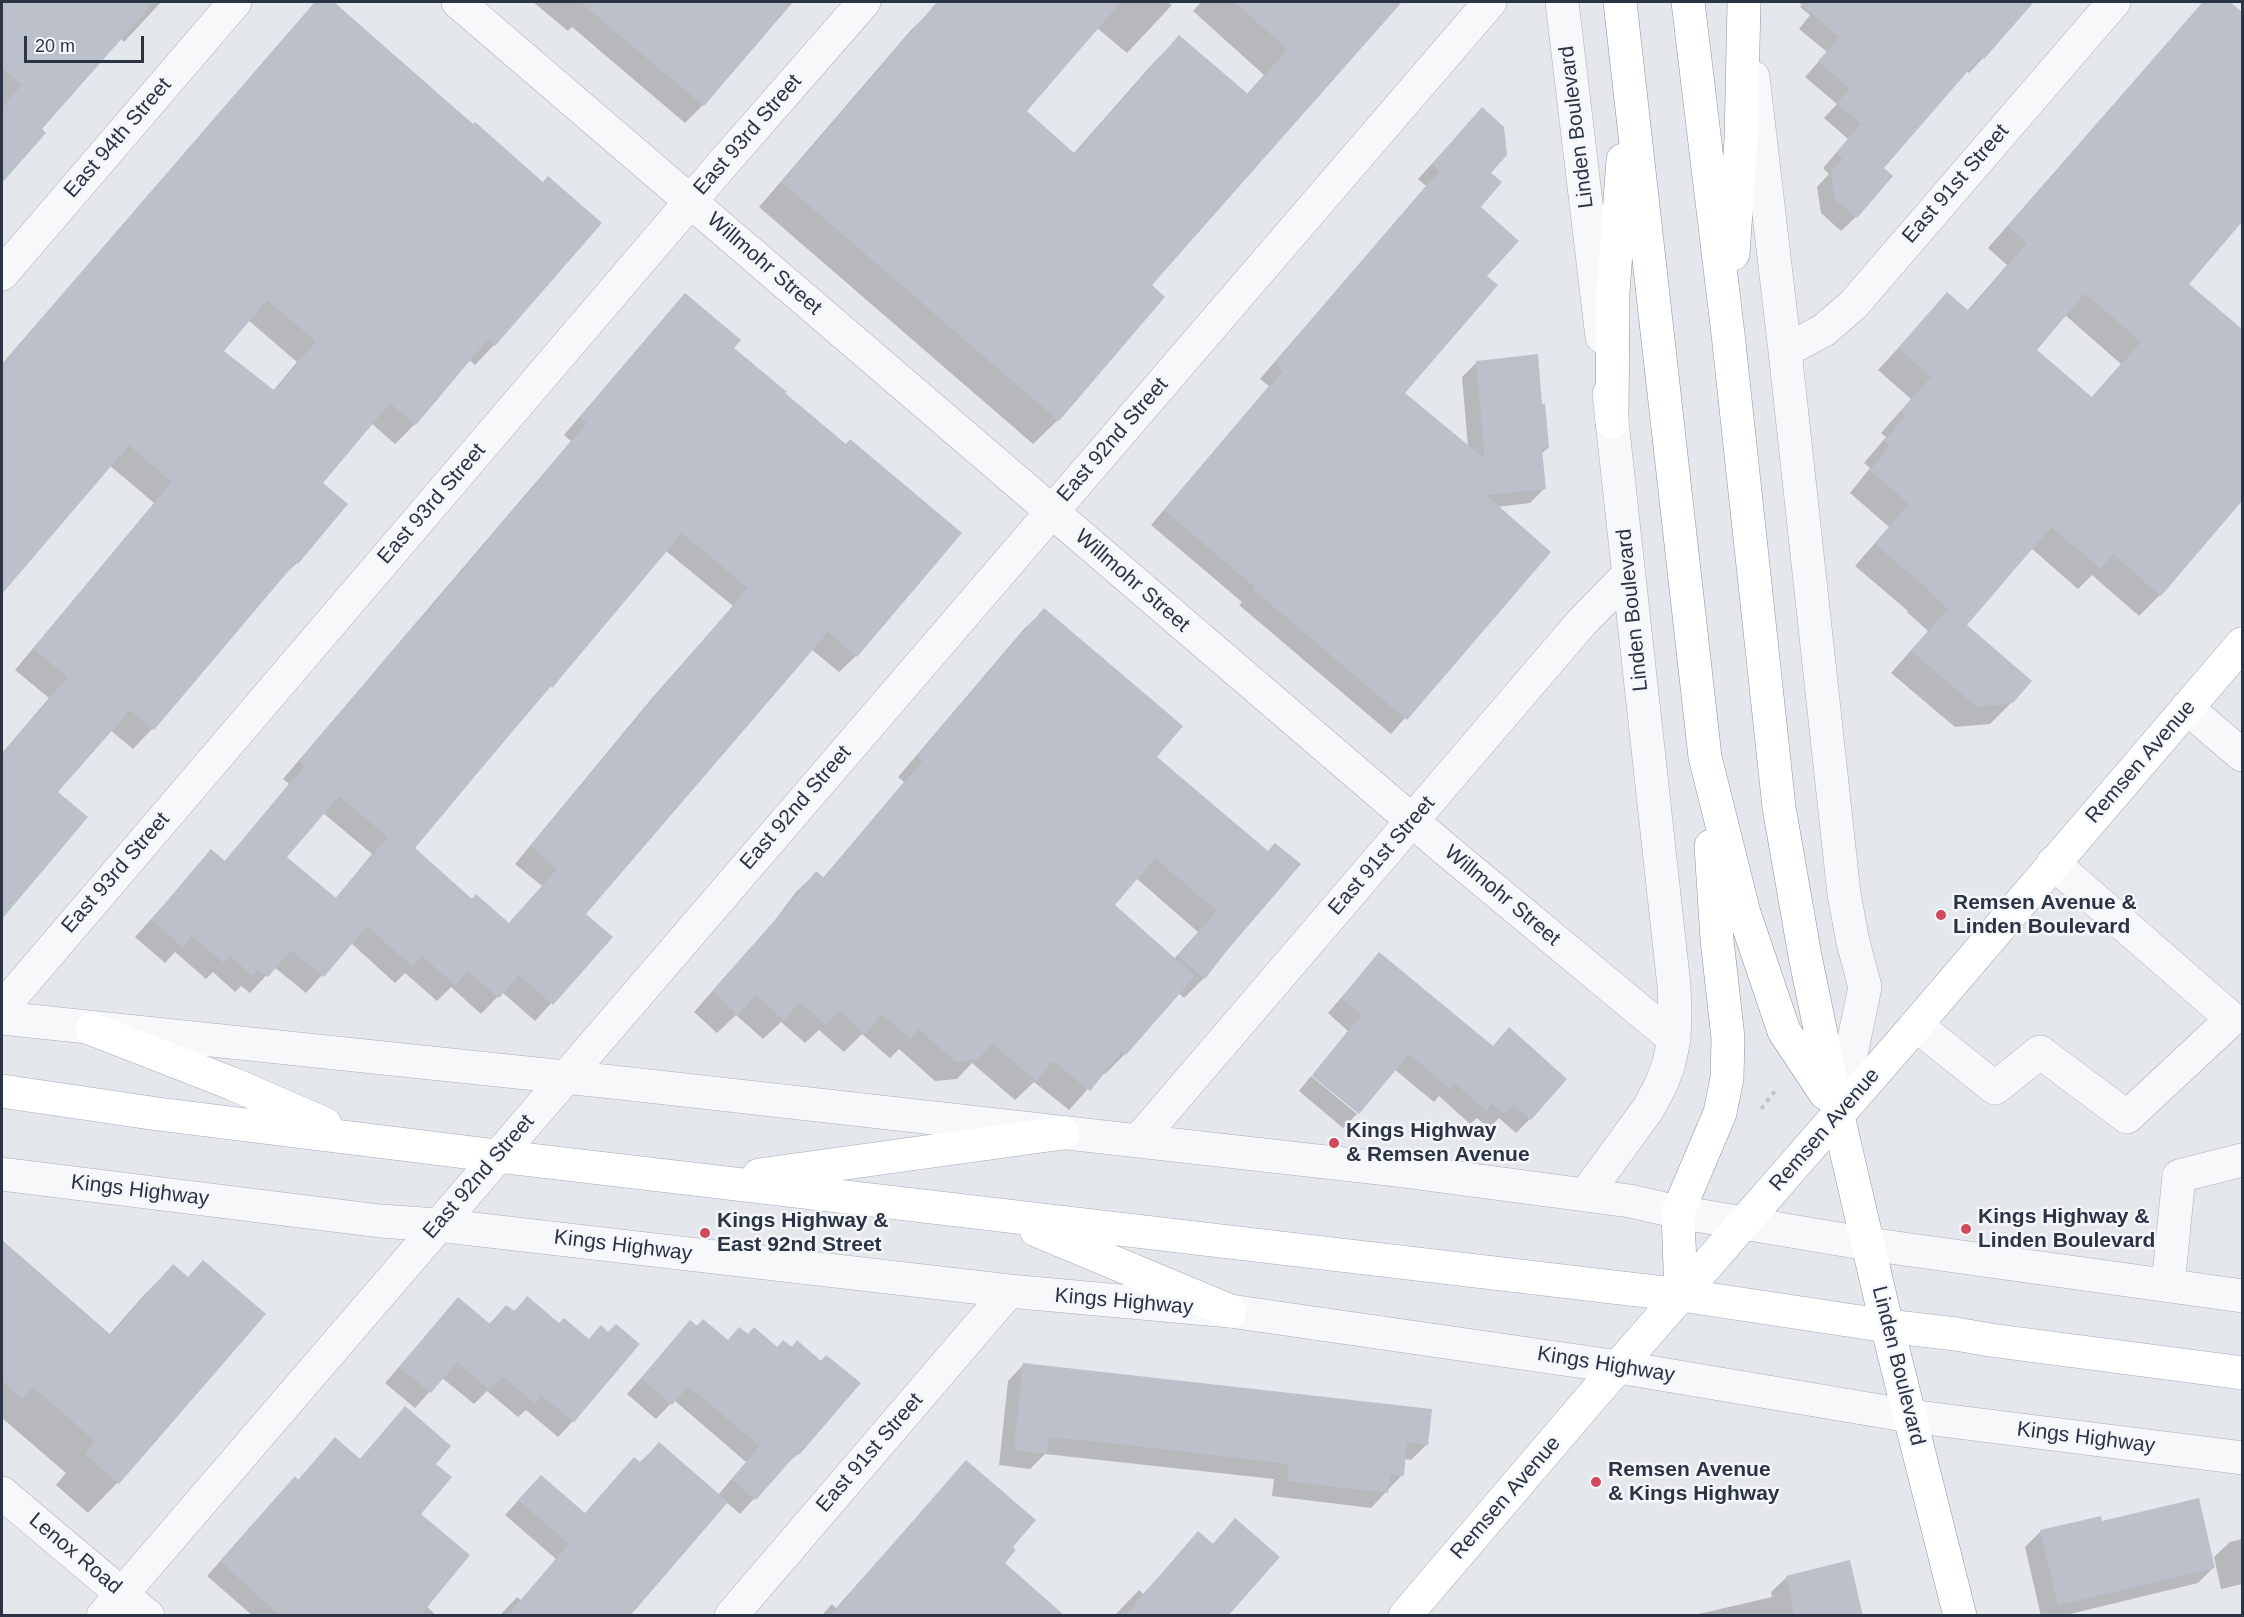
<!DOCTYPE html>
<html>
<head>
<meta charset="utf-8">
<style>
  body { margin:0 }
  #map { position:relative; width:2244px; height:1617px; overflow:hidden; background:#e4e7ec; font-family:Helvetica,sans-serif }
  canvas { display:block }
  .frame { position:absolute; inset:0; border:3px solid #2b3445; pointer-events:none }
  .scale { position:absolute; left:24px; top:36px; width:120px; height:27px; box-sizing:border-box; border:3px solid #2b3445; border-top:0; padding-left:8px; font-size:18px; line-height:21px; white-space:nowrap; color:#2b3445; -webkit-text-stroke:4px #f4f6f9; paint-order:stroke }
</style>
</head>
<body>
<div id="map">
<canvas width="2244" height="1617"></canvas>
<div class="frame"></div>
<div class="scale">20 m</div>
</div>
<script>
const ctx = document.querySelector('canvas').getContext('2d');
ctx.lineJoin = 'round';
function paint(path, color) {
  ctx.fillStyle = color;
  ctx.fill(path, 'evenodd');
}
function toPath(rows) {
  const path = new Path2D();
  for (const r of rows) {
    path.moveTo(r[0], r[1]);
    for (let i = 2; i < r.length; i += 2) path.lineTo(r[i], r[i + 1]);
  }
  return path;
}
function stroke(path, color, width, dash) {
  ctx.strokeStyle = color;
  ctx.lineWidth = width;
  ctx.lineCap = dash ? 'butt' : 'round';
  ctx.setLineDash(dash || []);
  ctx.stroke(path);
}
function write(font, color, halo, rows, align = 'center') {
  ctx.font = font + ' Helvetica,sans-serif';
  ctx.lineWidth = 5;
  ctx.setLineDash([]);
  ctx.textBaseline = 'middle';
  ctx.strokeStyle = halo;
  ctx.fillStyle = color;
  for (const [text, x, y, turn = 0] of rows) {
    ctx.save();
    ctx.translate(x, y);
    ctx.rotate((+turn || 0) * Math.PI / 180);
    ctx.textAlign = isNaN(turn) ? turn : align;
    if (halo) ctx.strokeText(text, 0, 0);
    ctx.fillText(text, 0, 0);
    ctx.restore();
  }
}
paint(toPath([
  [2,2,161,2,124,42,120,38,40,129,44,133,2,180],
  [315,2,331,2,416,76,494,345,475,365,469,360,415,424,395,444,371,423,321,483,297,563,277,582,152,729,133,749,110,730,56,792,86,818,2,917,2,753,49,698,15,670,154,503,109,465,2,591,2,364],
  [248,320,297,362,273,391,222,351],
  [533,2,791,2,703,105,685,123,572,27,568,31],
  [1000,2,1168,2,1172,5,1127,53,1097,28,1024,112,1073,154,1155,61,1180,37,1246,95,1264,75,1193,11,1201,2,1400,2,1149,285,1058,420,1033,444,759,207,911,30,936,6,971,36],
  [1805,2,2032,2,1983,58,1969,73,1966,70,1881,168,1856,217,1841,231,1821,213,1817,187,1829,174,1823,168,1848,139,1824,118,1837,104,1805,77,1827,52,1799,29,1810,15,1800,7],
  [2203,2,2228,2,2242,14,2242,220,2187,285,2242,331,2242,499,2160,595,2139,616,2092,575,2078,589,2031,548,1965,625,2012,702,1990,724,1955,727,1891,673,1928,631,1907,612,1908,611,1855,566,1889,527,1850,493,1870,468,1864,463,1886,437,1881,433,1911,399,1878,370,1948,294,1967,311,2007,265,1988,248],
  [2065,315,2121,364,2091,398,2035,350],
  [1468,124,1489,173,1479,207,1485,276,1403,393,1468,447,1462,377,1477,362,1541,405,1548,448,1541,454,1545,488,1530,503,1497,507,1549,552,1391,734,1239,605,1242,602,1151,525,1269,386,1260,379,1426,186,1418,179],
  [685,295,732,348,856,656,839,672,811,649,584,914,611,937,535,1021,502,992,481,1014,451,987,437,1001,405,973,395,983,351,943,306,993,274,967,250,993,241,986,235,992,213,972,206,979,175,952,165,963,135,937,212,851,224,862,289,784,283,779,571,441,564,435,669,312],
  [666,551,733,606,652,698,515,864,542,886,508,924,472,901,413,848],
  [323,813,372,854,335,899,285,857],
  [1044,610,1155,757,1267,853,1224,952,1204,978,1184,998,1178,993,1125,1054,1105,1074,1103,1072,1069,1110,1034,1082,1015,1100,972,1063,957,1079,935,1081,899,1049,890,1058,862,1034,844,1052,819,1030,805,1043,781,1022,763,1039,736,1015,717,1033,694,1012,775,920,796,892,816,873,823,878,904,782,898,777,1024,629],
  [1136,878,1198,932,1174,959,1113,905],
  [1379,954,1530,1119,1516,1133,1499,1118,1489,1128,1477,1118,1470,1124,1439,1096,1434,1102,1394,1069,1359,1112,1313,1074,1348,1031,1328,1013],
  [1311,1076,1357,1114,1343,1128,1299,1091],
  [6,1246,109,1335,143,1296,173,1266,118,1482,88,1513,56,1485,66,1473,2,1418,2,1250],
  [527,1298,559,1325,588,1340,601,1327,608,1334,573,1421,558,1437,526,1410,518,1417,487,1391,474,1404,442,1378,415,1408,385,1383,458,1299,488,1325,506,1307,513,1312],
  [690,1322,727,1341,739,1329,748,1336,776,1349,791,1349,859,1383,798,1454,782,1468,740,1514,726,1502,628,1616,499,1616,517,1597,521,1600,556,1559,505,1515,527,1491,585,1514,659,1444,718,1495,746,1462,674,1400,656,1419,627,1394],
  [1023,1365,1427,1444,1411,1460,1404,1459,1402,1475,1371,1508,1272,1496,1274,1479,1045,1454,1030,1469,999,1465,1008,1381],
  [405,1408,434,1464,419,1514,426,1606,437,1616,253,1616,207,1576,281,1493,297,1481,359,1460],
  [966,1462,1011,1547,1003,1563,1063,1616,821,1616,832,1604,836,1608],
  [1235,1520,1227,1616,1114,1616,1139,1590,1143,1594,1198,1534,1212,1545],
  [2101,1523,2213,1567,2215,1566,2198,1583,2062,1616,2041,1616,2025,1547,2040,1532],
  [2242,1539,2242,1584,2221,1589,2214,1557,2230,1542],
  [1787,1577,1862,1616,1690,1616,1772,1597,1771,1592]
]), '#0003');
paint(toPath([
  [2,2,154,2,42,129,46,133,2,183,2,108,22,85,2,68],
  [315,2,334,2,417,75,473,124,475,122,543,182,548,176,602,223,495,346,488,339,416,425,390,403,323,483,348,504,298,564,296,562,154,730,130,710,58,792,88,817,2,919,2,754,68,677,33,649,172,482,129,445,2,594,2,364],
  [267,300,316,341,275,391,224,351],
  [580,2,793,2,704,106],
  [937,2,1121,2,1027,111,1075,154,1179,35,1248,94,1288,49,1234,2,1402,2,1152,285,1165,297,1059,421,782,182],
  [1798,2,2034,2,1984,59,1981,56,1884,168,1893,176,1857,218,1835,199,1831,172,1843,158,1836,153,1861,124,1837,103,1850,89,1818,61,1840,37],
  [2203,2,2230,2,2242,12,2242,222,2189,284,2242,329,2242,501,2161,596,2113,554,2101,569,2051,527,1967,625,2032,681,2013,703,1977,707,1911,651,1948,609,1927,590,1928,589,1875,544,1909,504,1870,470,1890,446,1884,441,1906,415,1901,411,1931,377,1898,348,1947,292,1969,311,2027,243,2008,226],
  [2085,293,2141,342,2093,398,2037,350],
  [1482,107,1504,127,1507,155,1491,173,1502,182,1481,207,1519,241,1487,276,1498,285,1405,393,1485,459,1476,361,1538,354,1542,404,1545,403,1549,448,1542,449,1546,489,1486,495,1551,552,1407,720,1253,589,1255,587,1164,510,1283,371,1274,363,1440,171,1432,164],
  [685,293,741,340,734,348,787,392,785,393,846,444,850,439,962,533,857,657,828,632,586,914,613,937,553,1005,519,975,499,998,468,971,455,985,422,956,413,967,367,926,324,977,291,950,268,977,258,970,253,976,230,956,224,963,192,936,183,947,151,920,211,849,225,861,305,766,299,761,419,619,421,620,587,423,580,417],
  [682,533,748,588,669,680,531,846,557,869,509,923,476,894,472,899,415,848,550,686,552,688],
  [339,796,388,837,336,898,287,857],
  [1044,608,1183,726,1157,757,1268,851,1275,843,1301,864,1225,953,1205,979,1178,956,1217,911,1155,858,1115,905,1195,976,1126,1055,1122,1051,1090,1091,1053,1061,1036,1081,992,1043,978,1059,956,1062,919,1029,911,1039,882,1014,865,1034,839,1010,826,1025,800,1002,784,1020,755,995,738,1015,712,991,795,898,816,871,824,878,923,761,917,756],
  [1379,952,1493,1046,1509,1027,1567,1079,1531,1120,1514,1104,1505,1114,1492,1104,1486,1111,1454,1082,1449,1088,1409,1054,1359,1114,1312,1076,1362,1015,1341,998],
  [2,1240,111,1335,173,1264,188,1277,203,1260,266,1314,119,1484,85,1454,96,1442,33,1387,22,1399,2,1381],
  [527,1296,559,1323,564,1318,589,1339,601,1325,608,1332,616,1324,640,1344,574,1422,541,1395,535,1403,502,1376,490,1390,457,1362,431,1393,399,1367,458,1297,490,1324,506,1305,515,1311],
  [703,1319,728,1340,739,1327,748,1334,754,1327,777,1347,783,1340,792,1347,797,1340,821,1361,826,1355,861,1383,799,1455,797,1453,756,1500,732,1479,760,1446,688,1386,672,1405,641,1378,690,1320,697,1326],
  [1023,1363,1432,1409,1428,1445,1407,1442,1404,1476,1390,1474,1388,1493,1287,1481,1289,1464,1128,1445,1049,1437,1047,1454,1014,1450],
  [405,1406,451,1446,436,1464,452,1477,421,1514,470,1555,420,1616,281,1616,220,1561,295,1476,298,1480,335,1437,360,1459],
  [659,1442,728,1502,630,1616,507,1616,569,1544,518,1500,541,1475,585,1513,634,1457,641,1463],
  [966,1460,1036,1520,1013,1547,1016,1550,1005,1563,1065,1616,830,1616],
  [2199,1498,2215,1568,2058,1605,2040,1530,2101,1516,2102,1521],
  [1235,1518,1280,1557,1228,1616,1125,1616,1198,1531,1213,1544],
  [1850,1560,1863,1616,1795,1616,1786,1576]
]), '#bbc0ca');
const minor = toPath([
  [458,2,1444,848,1674,1039],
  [1562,2,1602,337],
  [1753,77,1785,351,1844,894,1853,942,1865,987,1838,1116],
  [2,274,235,2],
  [1785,351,1824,330,1853,305,2114,2],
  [2187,708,2242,755],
  [2,1008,725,161,864,2],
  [2,1018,622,1083,1397,1170,1630,1201,1678,1212,1868,1244,2242,1296],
  [1916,1025,1995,1088,2040,1052,2127,1117,2232,1019,2053,863],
  [1138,1141,1582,622,1629,574],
  [2,1174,380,1221,438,1225,1009,1291,1230,1311,1619,1367,1910,1416,2242,1458],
  [1586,1194,1648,1109,1661,1085,1669,1063,1674,1039,1675,1013,1674,986,1609,394],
  [2168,1286,2179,1176,2242,1160],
  [2,1493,148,1616],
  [103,1616,1490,2],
  [731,1616,1009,1291]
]);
const major = toPath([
  [92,1029,233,1084,325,1124],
  [2,1091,158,1114,497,1156,1681,1295,1887,1326,1956,1334,1990,1340,2242,1373],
  [759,1175,1063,1133],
  [1036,1230,1230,1311],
  [1405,1616,1590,1399,1905,1038,2242,644]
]);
const highway = toPath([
  [1620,2,1705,757,1744,913,1784,1031,1825,1093],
  [1688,2,1728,334,1779,807,1805,956,1838,1116,1887,1326,1960,1616],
  [1733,254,1741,139,1744,2],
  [1612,422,1613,292,1623,160],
  [1681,1295,1678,1212,1720,1113,1727,1078,1728,1038,1717,940,1711,846]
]);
stroke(minor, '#a9aeb7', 34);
stroke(major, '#a3abb8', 34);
stroke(highway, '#8b94a3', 34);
stroke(toPath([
  [1761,1109,1775,1091]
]), '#c2c5cb', 4, [4.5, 4.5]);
stroke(minor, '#f7f8fa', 33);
stroke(major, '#fff', 33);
stroke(highway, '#fff', 33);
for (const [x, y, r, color] of [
  [1941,915,6,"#d1495b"],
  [1334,1143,6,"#d1495b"],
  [1966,1229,6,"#d1495b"],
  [705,1233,6,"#d1495b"],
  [1596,1482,6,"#d1495b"]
]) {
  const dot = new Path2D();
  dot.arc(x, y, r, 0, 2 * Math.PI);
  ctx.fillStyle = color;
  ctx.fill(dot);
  stroke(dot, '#f4f6f9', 2);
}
write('21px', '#2b3445', '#f4f6f9', [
  ["Linden Boulevard",1577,127,-97],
  ["East 93rd Street",748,135,-49],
  ["East 94th Street",118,138,-49],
  ["East 91st Street",1956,184,-49],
  ["Willmohr Street",764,264,41],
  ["East 92nd Street",1113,440,-49],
  ["East 93rd Street",432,504,-49],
  ["Willmohr Street",1132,581,41],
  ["Linden Boulevard",1633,610,-96],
  ["Remsen Avenue",2141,762,-49],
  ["East 92nd Street",796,808,-49],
  ["East 91st Street",1382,856,-49],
  ["East 93rd Street",116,873,-49],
  ["Willmohr Street",1502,896,40],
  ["Remsen Avenue",1825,1130,-49],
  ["East 92nd Street",479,1177,-49],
  ["Kings Highway",140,1191,7],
  ["Kings Highway",623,1246,7],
  ["Kings Highway",1124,1302,5],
  ["Kings Highway",1606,1365,9],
  ["Linden Boulevard",1898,1366,76],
  ["Kings Highway",2086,1438,7],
  ["East 91st Street",870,1453,-49],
  ["Remsen Avenue",1506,1498,-49],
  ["Lenox Road",75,1554,40]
]);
write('bold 21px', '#2b3445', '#f4f6f9', [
  ["Remsen Avenue &",1953,903],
  ["Linden Boulevard",1953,927],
  ["Kings Highway",1346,1131],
  ["& Remsen Avenue",1346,1155],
  ["Kings Highway &",1978,1217],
  ["Linden Boulevard",1978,1241],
  ["Kings Highway &",717,1221],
  ["East 92nd Street",717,1245],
  ["Remsen Avenue",1608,1470],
  ["& Kings Highway",1608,1494]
], 'left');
</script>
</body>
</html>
